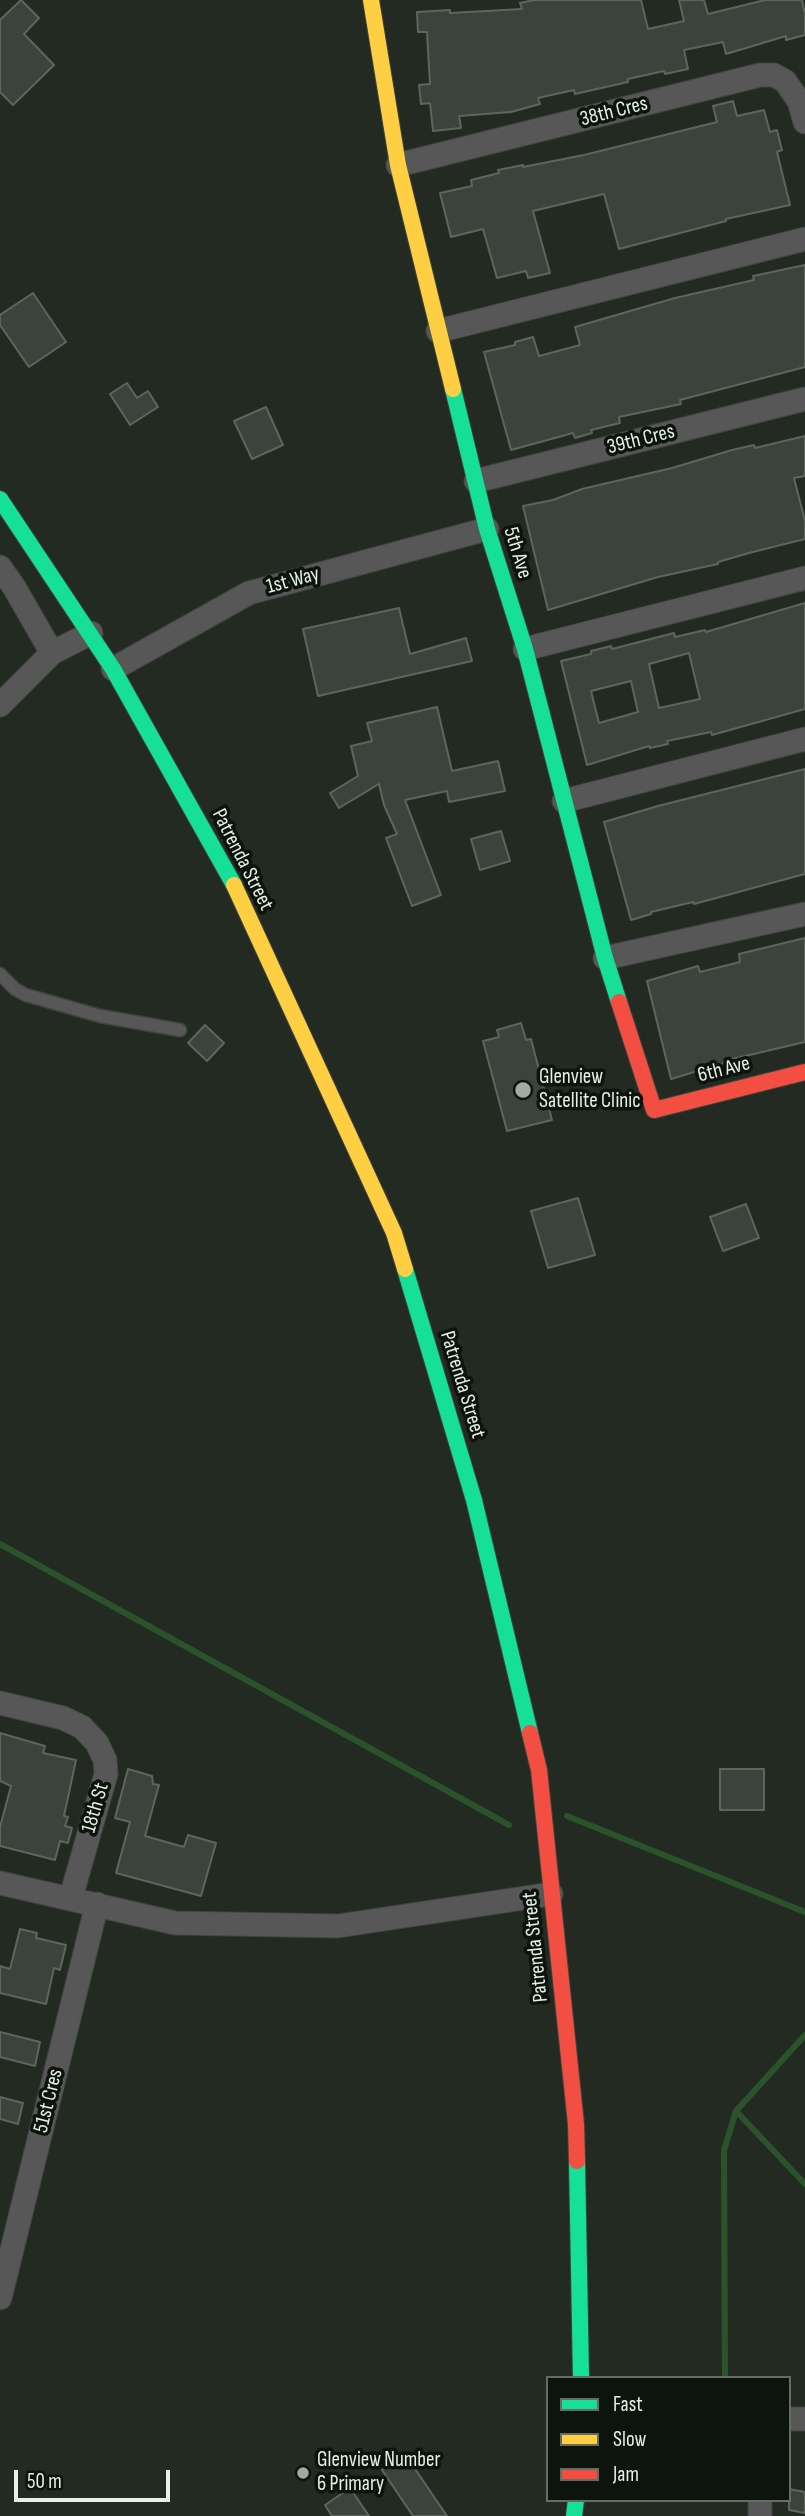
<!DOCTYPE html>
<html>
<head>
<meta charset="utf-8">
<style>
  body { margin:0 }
  #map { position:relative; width:805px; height:2516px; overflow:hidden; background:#222a22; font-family:"Sofia Sans Condensed",sans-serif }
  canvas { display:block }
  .legend { position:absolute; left:546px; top:2376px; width:245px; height:126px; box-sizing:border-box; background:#0d140d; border:2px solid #646c64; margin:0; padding:9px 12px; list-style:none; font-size:21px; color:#e6f1e6 }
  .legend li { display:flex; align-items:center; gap:14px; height:35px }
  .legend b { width:35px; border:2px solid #646c64 }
  .scale { position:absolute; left:14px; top:2470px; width:156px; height:32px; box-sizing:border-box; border:4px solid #e6f1e6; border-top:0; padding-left:9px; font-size:21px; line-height:24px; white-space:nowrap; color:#e6f1e6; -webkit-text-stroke:5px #0d140d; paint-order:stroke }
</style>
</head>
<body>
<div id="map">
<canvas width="805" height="2516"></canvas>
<ul class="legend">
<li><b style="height:9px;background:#16e098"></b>Fast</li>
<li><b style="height:9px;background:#ffcf43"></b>Slow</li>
<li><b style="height:9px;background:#f24e42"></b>Jam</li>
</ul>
<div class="scale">50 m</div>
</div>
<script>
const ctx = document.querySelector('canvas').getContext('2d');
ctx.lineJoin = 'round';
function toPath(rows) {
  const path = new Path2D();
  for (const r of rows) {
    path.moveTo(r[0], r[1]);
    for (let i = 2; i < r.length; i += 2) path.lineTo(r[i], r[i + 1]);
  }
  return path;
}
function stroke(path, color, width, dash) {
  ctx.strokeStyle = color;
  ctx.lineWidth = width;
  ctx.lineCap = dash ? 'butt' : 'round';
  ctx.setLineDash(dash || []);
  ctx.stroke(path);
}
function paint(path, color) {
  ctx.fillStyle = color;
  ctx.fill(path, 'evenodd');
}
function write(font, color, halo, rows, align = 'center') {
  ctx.font = font + ' "Sofia Sans Condensed",sans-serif';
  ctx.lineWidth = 7;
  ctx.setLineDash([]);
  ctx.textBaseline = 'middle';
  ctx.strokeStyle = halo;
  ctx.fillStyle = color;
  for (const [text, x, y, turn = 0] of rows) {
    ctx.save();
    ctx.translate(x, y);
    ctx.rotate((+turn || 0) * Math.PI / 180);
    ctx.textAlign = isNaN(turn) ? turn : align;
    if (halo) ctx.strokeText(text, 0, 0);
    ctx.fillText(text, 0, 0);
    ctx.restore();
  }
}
stroke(toPath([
  [0,1544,509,1825],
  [567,1816,805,1912],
  [736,2111,805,2184],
  [725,2378,724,2150,736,2111,805,2035]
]), '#2a532b', 6);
const building = toPath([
  [21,0,39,18,24,34,54,65,13,105,0,92,0,20,21,0],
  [534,0,641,0,648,29,684,21,679,0,704,0,708,14,765,0,802,0,805,14,805,35,786,40,786,36,726,54,723,42,684,50,688,69,665,74,664,71,628,79,628,82,575,94,574,90,538,98,540,104,511,112,459,116,461,128,433,131,430,103,421,104,419,85,430,84,427,32,418,32,417,12,450,10,450,13,522,9,520,3,534,0],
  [733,101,737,116,764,110,770,132,777,130,782,150,777,152,790,205,726,219,726,221,619,249,604,194,533,211,550,273,528,278,526,271,497,278,483,229,451,237,440,193,472,186,471,180,499,173,498,170,523,165,523,167,584,155,717,122,713,106,733,101],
  [805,265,805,367,680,400,681,404,619,417,620,423,591,430,592,433,575,438,573,433,511,450,484,352,515,345,515,342,533,337,539,356,580,345,575,327,675,298,754,280,753,276,805,265],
  [33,293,66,342,29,367,0,325,0,315,33,293],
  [127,383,137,398,148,391,158,407,130,425,110,394,127,383],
  [266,407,283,445,252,459,234,421,266,407],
  [805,436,805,476,794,478,805,521,805,539,749,553,718,562,718,564,658,577,548,610,523,506,553,500,582,489,672,468,732,450,754,445,755,448,805,436],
  [805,603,805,709,712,735,711,732,667,741,668,744,650,748,649,746,587,765,561,661,591,654,591,651,611,646,612,649,674,633,675,637,705,630,706,632,805,603],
  [689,653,700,699,659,708,649,664,689,653],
  [631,681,638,712,599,723,591,691,631,681],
  [399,608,410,654,466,638,472,661,318,696,303,629,399,608],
  [437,707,452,771,498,761,505,791,449,802,447,791,405,800,441,895,412,906,386,838,397,834,384,805,379,784,339,808,330,793,358,776,351,746,372,741,367,723,437,707],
  [805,769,805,874,694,904,693,902,651,912,651,914,631,920,604,822,658,806,805,769],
  [501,831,510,861,480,870,471,839,501,831],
  [805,938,805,1042,724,1061,724,1063,671,1079,647,981,698,966,700,972,740,962,739,954,805,938],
  [521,1023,526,1040,531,1039,552,1120,507,1131,483,1041,499,1037,497,1030,521,1023],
  [205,1025,224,1043,207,1061,188,1043,205,1025],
  [578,1198,595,1255,548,1268,531,1211,578,1198],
  [746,1204,759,1238,723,1251,710,1217,746,1204],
  [0,1733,45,1746,43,1753,76,1760,64,1816,68,1817,65,1826,72,1828,68,1843,60,1841,55,1860,0,1846,0,1827,11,1786,0,1781,0,1733],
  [128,1769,152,1776,153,1784,159,1785,145,1836,184,1847,188,1835,216,1843,201,1896,116,1873,130,1822,115,1818,128,1769],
  [720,1769,764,1769,764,1810,720,1810,720,1769],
  [20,1929,37,1933,36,1938,66,1945,60,1970,54,1968,46,2004,0,1993,0,1966,10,1969,20,1929],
  [0,2032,40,2042,35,2066,0,2057,0,2032],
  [0,2097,23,2103,18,2124,0,2119,0,2097],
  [405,2454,447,2516,413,2516,382,2470,405,2454],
  [350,2488,369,2516,332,2516,325,2505,350,2488],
  [789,2489,805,2492,805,2513,789,2510,789,2489]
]);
paint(building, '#3c433c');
stroke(building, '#5d655d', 2);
const lane = toPath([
  [0,974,15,989,26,995,100,1016,180,1030]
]);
const street = toPath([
  [398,165,760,75,774,75,785,81,799,101,805,122],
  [438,331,805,239],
  [476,481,805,399],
  [0,567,14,587,52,653,91,633],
  [525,649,805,578],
  [113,669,249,593,487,529],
  [0,705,52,653],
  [564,801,805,739],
  [605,958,805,914],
  [0,1703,63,1718,82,1727,97,1743,105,1760,106,1774,71,1897],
  [0,1883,175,1923,338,1926,551,1894],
  [0,2298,97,1904],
  [789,2419,805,2419],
  [760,2500,760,2516]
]);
const fast = toPath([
  [453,389,487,529,525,649,605,958,619,1002],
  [0,499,113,669,234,885],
  [405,1269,474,1500,530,1733],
  [577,2161,581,2378],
  [574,2516,576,2500]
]);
const slow = toPath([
  [371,0,398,165,453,389],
  [234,885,394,1233,405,1269]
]);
const jam = toPath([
  [619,1002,654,1110,805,1072],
  [530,1733,539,1770,576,2124,577,2161]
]);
stroke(lane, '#3e453e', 15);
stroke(street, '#3e453e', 25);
stroke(fast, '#3e453e', 18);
stroke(slow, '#3e453e', 18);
stroke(jam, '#3e453e', 18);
stroke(lane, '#585758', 12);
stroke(street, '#585758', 23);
stroke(fast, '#16e098', 16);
stroke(slow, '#ffcf43', 16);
stroke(jam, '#f24e42', 16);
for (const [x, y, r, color] of [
  [523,1090,9,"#a1aba1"],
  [303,2473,7,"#a1aba1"]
]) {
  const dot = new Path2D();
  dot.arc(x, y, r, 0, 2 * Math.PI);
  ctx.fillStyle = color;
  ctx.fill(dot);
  stroke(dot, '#0d140d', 2.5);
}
write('21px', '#e6f1e6', '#0d140d', [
  ["38th Cres",614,112,-14],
  ["39th Cres",641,440,-14],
  ["5th Ave",517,553,73],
  ["1st Way",293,581,-15],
  ["Patrenda Street",242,860,63],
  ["6th Ave",724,1070,-14],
  ["Patrenda Street",462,1385,73],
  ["18th St",96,1808,-74],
  ["Patrenda Street",536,1947,-96],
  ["51st Cres",49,2101,-76]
]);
write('21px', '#e6f1e6', '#0d140d', [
  ["Glenview",539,1078],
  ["Satellite Clinic",539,1102],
  ["Glenview Number",317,2461],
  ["6 Primary",317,2485]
], 'left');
</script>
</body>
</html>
